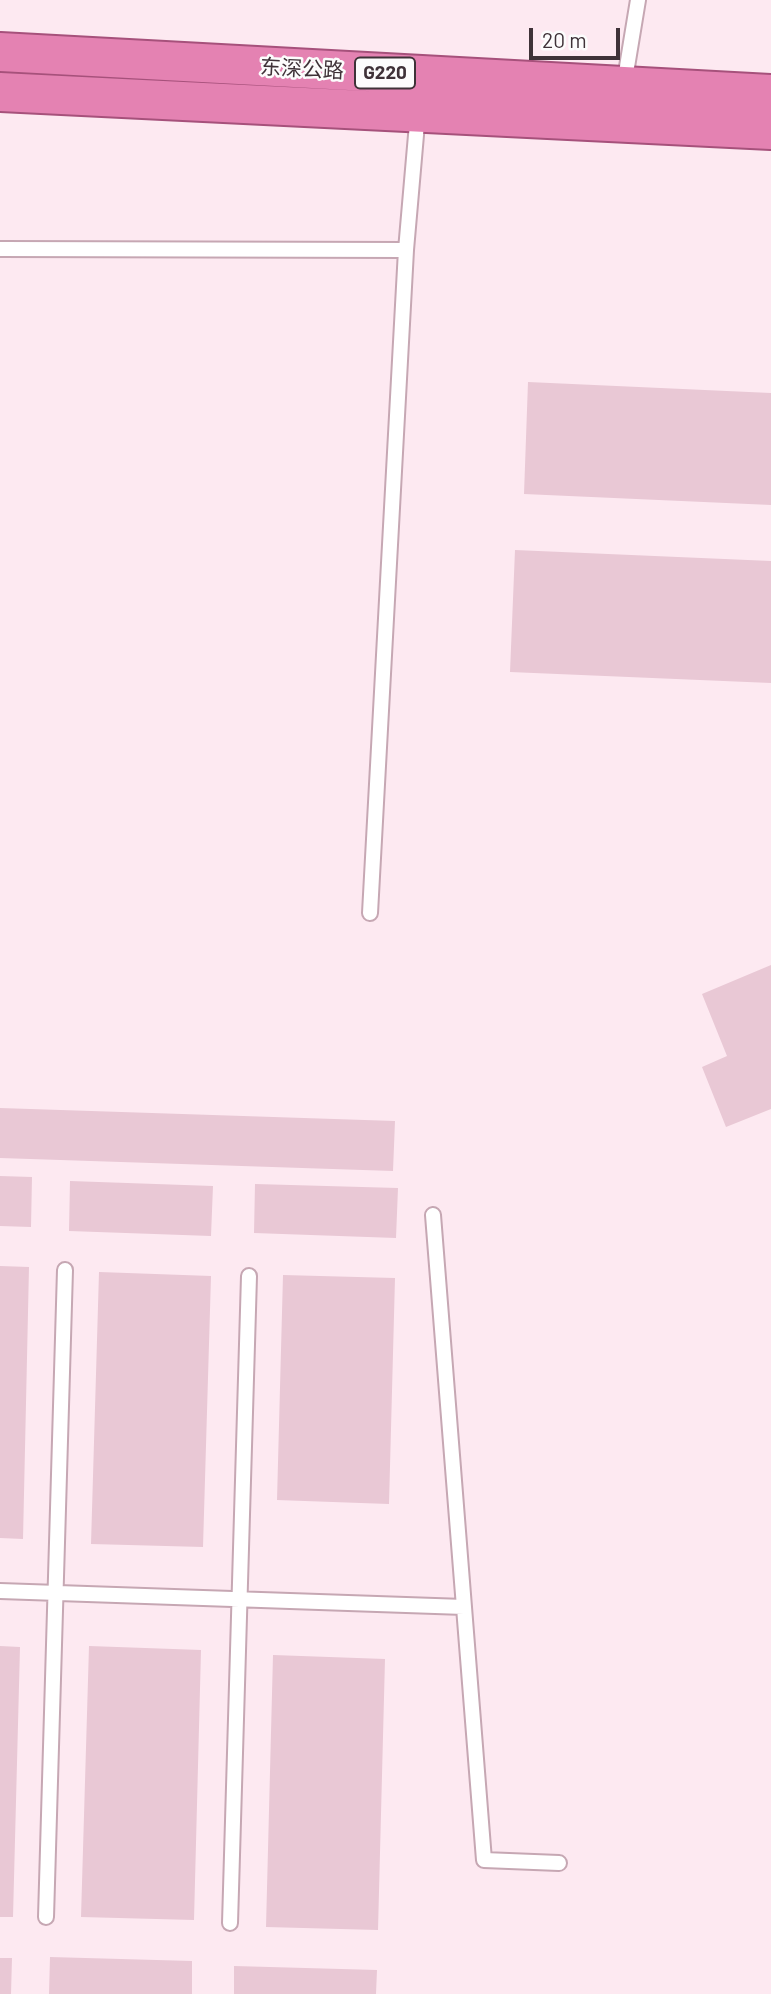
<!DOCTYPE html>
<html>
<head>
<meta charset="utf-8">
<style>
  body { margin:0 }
  #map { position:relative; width:771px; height:1994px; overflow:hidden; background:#fde9f1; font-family:Barlow,sans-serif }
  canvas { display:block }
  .scale { position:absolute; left:529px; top:28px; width:91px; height:32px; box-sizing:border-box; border:4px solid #3f3238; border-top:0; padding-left:9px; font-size:21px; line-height:24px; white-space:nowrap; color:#3f3238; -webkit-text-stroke:5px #fcfcfc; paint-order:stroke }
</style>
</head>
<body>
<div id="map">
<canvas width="771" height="1994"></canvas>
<div class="scale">20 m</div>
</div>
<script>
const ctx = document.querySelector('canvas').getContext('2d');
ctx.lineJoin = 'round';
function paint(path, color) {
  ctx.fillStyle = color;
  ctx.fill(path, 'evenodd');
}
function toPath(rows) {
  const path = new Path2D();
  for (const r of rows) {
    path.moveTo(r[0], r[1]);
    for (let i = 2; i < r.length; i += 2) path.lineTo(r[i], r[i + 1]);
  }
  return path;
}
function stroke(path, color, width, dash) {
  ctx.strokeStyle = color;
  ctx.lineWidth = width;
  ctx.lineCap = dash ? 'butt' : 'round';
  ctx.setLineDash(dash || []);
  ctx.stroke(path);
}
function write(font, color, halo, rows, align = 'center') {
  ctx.font = font + ' Barlow,"Noto Sans SC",sans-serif';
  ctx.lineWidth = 5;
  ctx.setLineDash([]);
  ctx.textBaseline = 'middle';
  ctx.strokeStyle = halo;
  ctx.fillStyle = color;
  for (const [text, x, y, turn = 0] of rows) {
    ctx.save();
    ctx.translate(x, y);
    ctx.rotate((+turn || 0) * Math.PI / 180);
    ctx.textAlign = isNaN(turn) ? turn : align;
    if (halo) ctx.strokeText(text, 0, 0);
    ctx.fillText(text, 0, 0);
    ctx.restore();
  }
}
paint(toPath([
  [528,382,771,393,771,505,524,494],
  [515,550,771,561,771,683,510,672],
  [771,965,771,1109,726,1127,702,1067,727,1056,702,994],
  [0,1108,395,1121,393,1171,0,1158],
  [0,1176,32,1177,31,1227,0,1226],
  [70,1181,213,1186,211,1236,69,1231],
  [255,1184,398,1188,396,1238,254,1233],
  [0,1266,29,1267,23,1539,0,1538],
  [99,1272,211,1276,203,1547,91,1544],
  [283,1275,395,1278,389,1504,277,1500],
  [0,1646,20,1647,13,1917,0,1917],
  [89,1646,201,1650,194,1920,81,1917],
  [273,1655,385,1659,378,1930,266,1927],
  [50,1957,192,1961,192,1994,49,1994],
  [0,1958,12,1958,11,1994,0,1994],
  [234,1966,377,1970,376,1994,234,1994]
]), '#e9c8d5');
const service = toPath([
  [624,85,638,0],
  [0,249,406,250],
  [370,913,406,250,418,112],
  [433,1215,484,1860,559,1863],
  [0,1591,464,1607],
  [46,1917,65,1270],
  [230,1923,249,1276]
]);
const trunk = toPath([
  [0,52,771,94],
  [0,92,771,130]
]);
stroke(service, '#c6a7b3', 18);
stroke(trunk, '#a6517b', 42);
stroke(service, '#fff', 14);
stroke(trunk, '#e482b2', 38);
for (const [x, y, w] of [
  [385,73,60]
]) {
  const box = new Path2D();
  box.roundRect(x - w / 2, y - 15.5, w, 31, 5);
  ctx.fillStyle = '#fcfcfc';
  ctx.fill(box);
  stroke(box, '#3f3238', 2);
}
write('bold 19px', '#3f3238', null, [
  ["G220",385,73]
]);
write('21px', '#3f3238', '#fcfcfc', [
  ["东深公路",302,69,3]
]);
</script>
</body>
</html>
